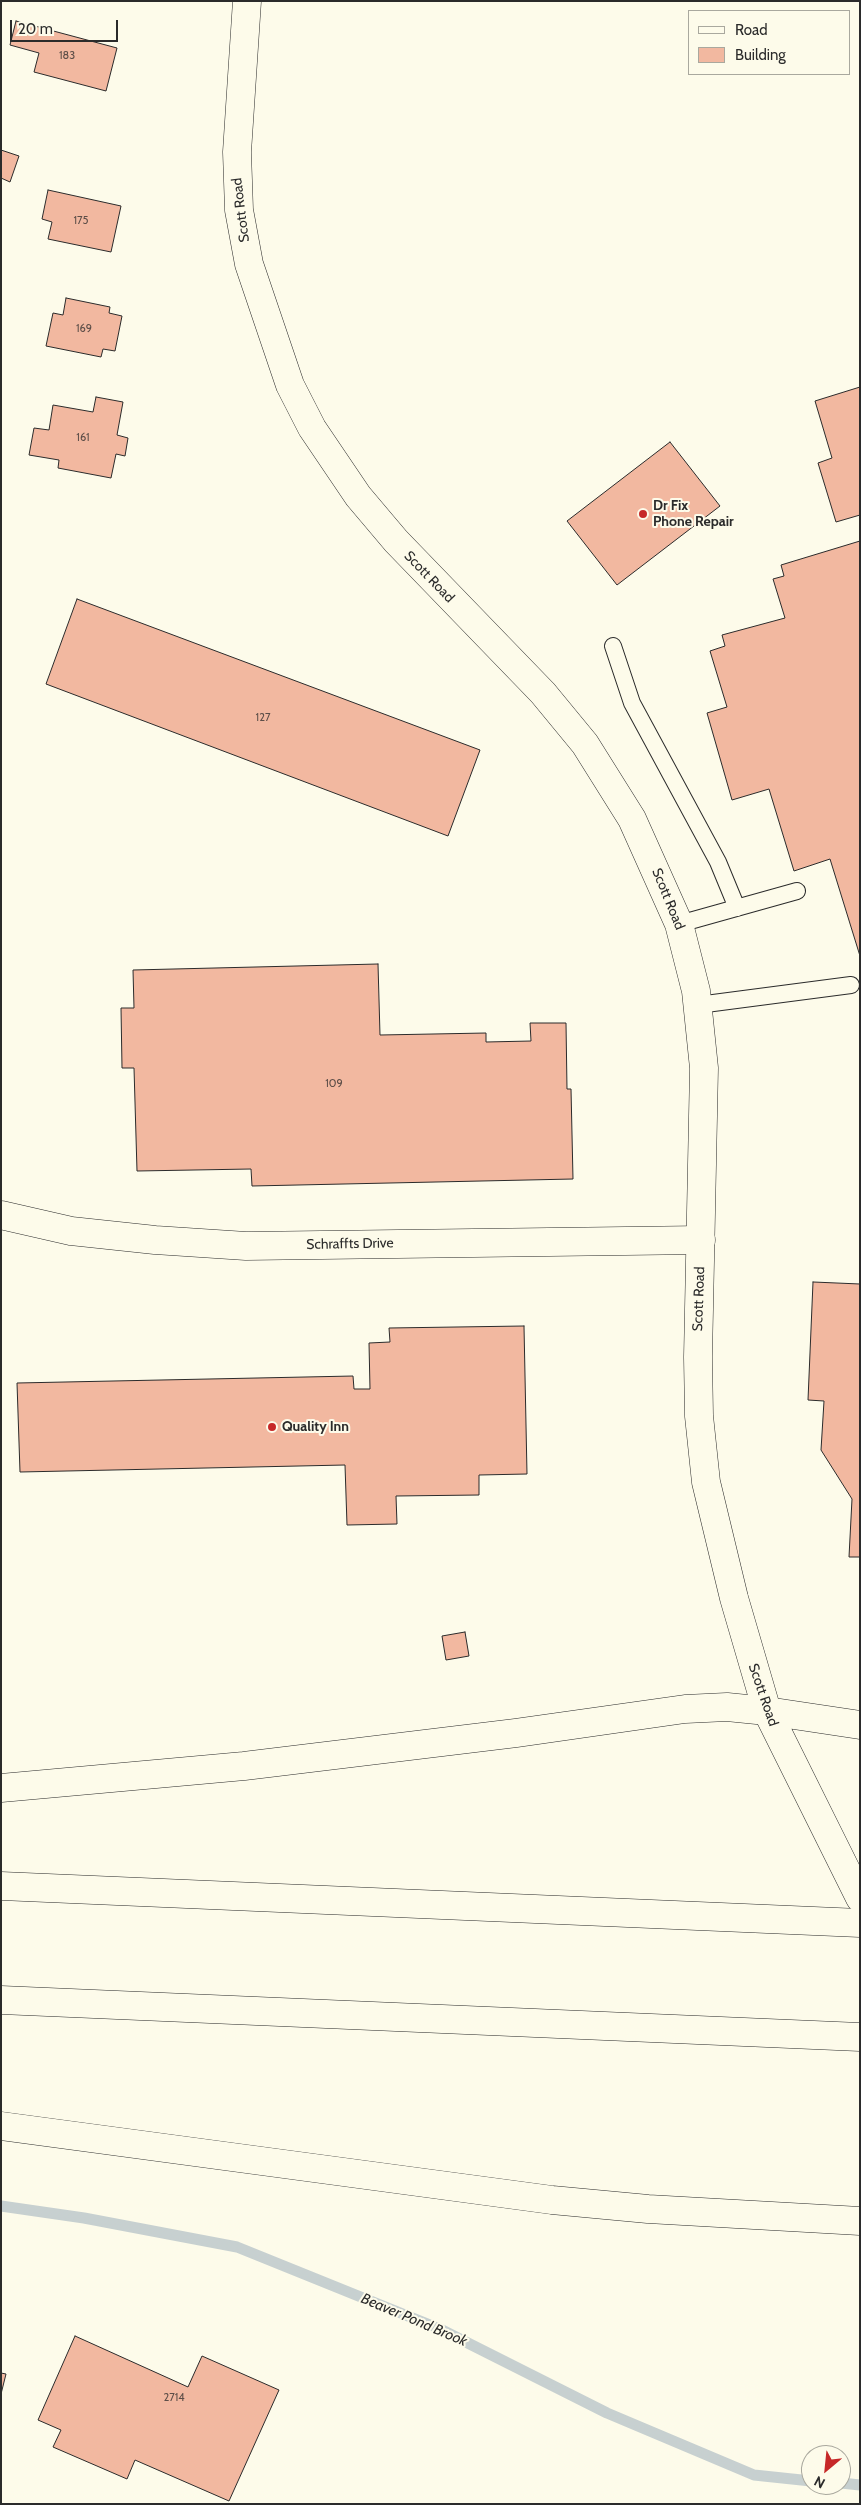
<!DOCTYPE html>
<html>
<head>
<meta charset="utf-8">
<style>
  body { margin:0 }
  #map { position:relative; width:861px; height:2505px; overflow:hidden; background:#fdfbea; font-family:Cabin,sans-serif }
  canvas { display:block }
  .frame { position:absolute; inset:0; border:2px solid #2b2b2b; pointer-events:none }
  .legend { position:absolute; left:688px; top:10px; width:162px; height:65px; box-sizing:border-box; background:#fdfbea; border:1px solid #a9a89e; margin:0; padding:6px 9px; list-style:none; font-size:15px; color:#2b2b2b }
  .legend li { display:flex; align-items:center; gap:10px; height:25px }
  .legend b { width:25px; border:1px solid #a9a89e }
  .north { position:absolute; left:801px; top:2445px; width:50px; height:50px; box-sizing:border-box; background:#fdfbea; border:1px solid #a9a89e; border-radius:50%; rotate:208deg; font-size:14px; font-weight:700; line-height:20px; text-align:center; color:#2b2b2b }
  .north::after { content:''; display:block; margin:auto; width:18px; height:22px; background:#c62828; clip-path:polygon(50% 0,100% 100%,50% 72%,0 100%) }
  .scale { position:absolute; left:10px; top:20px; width:108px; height:22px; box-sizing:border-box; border:2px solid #2b2b2b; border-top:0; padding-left:6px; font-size:15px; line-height:18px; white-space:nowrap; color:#2b2b2b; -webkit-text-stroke:4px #fdfbea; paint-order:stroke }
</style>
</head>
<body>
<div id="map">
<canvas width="861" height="2505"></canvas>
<div class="frame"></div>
<ul class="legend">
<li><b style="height:6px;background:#fdfbea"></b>Road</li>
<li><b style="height:14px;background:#f2b8a0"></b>Building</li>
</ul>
<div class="north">N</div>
<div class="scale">20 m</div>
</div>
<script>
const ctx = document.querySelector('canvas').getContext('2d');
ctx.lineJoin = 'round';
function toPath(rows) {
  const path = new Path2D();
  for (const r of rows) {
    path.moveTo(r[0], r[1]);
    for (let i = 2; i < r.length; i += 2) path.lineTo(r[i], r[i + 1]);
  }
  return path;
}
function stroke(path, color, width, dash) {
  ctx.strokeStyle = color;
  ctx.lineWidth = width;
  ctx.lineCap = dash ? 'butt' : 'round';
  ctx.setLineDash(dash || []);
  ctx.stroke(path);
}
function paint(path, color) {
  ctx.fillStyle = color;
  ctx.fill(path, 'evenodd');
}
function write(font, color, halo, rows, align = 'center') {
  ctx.font = font + ' Cabin,sans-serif';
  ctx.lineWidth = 4;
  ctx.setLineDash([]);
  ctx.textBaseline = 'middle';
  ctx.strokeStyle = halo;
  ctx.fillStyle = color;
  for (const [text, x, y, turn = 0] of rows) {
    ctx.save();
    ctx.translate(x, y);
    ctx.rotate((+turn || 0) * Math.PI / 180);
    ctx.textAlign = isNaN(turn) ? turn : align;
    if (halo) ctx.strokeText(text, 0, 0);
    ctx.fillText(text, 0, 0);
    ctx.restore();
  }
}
stroke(toPath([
  [1,2206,84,2218,237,2247,440,2329,607,2413,754,2475,811,2481],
  [841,2483,860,2485]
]), '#c7d0d0', 11);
const building = toPath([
  [16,21,117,48,106,91,34,72,39,53,10,45,16,21],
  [1,150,19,156,10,182,1,178,1,150],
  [48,190,121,206,111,252,48,239,52,222,42,219,48,190],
  [66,298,110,307,109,313,122,316,115,351,103,349,101,357,46,346,53,313,63,315,66,298],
  [860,387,860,515,836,522,818,463,832,458,815,401,860,387],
  [96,397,123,402,117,435,128,438,125,456,116,454,111,478,58,468,59,460,29,455,34,428,49,430,53,405,93,412,96,397],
  [670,442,720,506,617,585,567,521,670,442],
  [860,541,860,956,830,859,794,871,769,789,732,800,707,713,727,707,710,651,725,646,722,635,785,618,773,579,784,576,781,565,860,541],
  [77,599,480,750,448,836,46,684,77,599],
  [378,964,380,1035,486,1033,486,1042,531,1041,530,1023,566,1023,567,1089,571,1089,573,1179,252,1186,251,1169,137,1171,134,1068,122,1068,121,1008,134,1008,133,970,378,964],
  [813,1282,860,1284,860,1557,849,1557,852,1499,821,1450,824,1401,808,1400,813,1282],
  [524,1326,527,1474,479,1475,479,1495,396,1496,397,1524,347,1525,345,1465,20,1472,17,1383,353,1376,354,1389,370,1389,369,1343,390,1342,389,1328,524,1326],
  [465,1632,469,1656,446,1660,442,1636,465,1632],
  [75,2336,188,2387,202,2356,279,2390,229,2501,135,2460,127,2479,53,2447,61,2430,38,2420,75,2336],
  [1,2373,6,2374,1,2394,1,2373]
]);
paint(building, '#f2b8a0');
stroke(building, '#2b2b2b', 1);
const service = toPath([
  [613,646,632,703,718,862,737,908],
  [679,924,797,891],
  [698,1005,851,985]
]);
const minor = toPath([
  [1,1215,71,1231,155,1240,246,1246,701,1240]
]);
const secondary = toPath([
  [247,1,237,152,239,210,249,264,290,385,312,428,358,496,396,541,543,693,585,744,632,819,679,924,696,991,704,1068,698,1357,699,1416,706,1482,734,1598,767,1711,860,1898],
  [767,1711,860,1725]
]);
const motorway = toPath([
  [1,1788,244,1766,516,1733,685,1709,727,1707,767,1711],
  [1,1886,860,1923],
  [1,2000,860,2037],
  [1,2126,552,2200,648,2209,860,2221]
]);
stroke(service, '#2b2b2b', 18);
stroke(minor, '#2b2b2b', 29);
stroke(secondary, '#2b2b2b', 29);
stroke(motorway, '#2b2b2b', 29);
stroke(service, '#fdfbea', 16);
stroke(minor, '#fdfbea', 28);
stroke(secondary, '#fdfbea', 28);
stroke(motorway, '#fdfbea', 28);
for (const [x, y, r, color] of [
  [643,514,5,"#c62828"],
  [272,1427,5,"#c62828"]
]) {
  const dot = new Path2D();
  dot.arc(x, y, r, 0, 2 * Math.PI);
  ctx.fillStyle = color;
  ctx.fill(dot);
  stroke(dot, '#fdfbea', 2);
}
write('11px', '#5d4e48', null, [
  ["183",67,56],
  ["175",81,221],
  ["169",84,329],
  ["161",83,438],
  ["127",263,718],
  ["109",334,1084],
  ["2714",174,2398]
]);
write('14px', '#2b2b2b', '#fdfbea', [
  ["Scott Road",241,210,-97],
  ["Scott Road",429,577,46],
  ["Scott Road",668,899,68],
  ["Schraffts Drive",350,1244,-1],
  ["Scott Road",699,1299,-88],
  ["Scott Road",763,1695,71]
]);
write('bold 14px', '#2b2b2b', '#fdfbea', [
  ["Dr Fix",653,506],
  ["Phone Repair",653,522],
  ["Quality Inn",282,1427]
], 'left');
write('italic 15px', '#2b2b2b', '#fdfbea', [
  ["Beaver Pond Brook",414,2320,23]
]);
</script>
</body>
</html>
